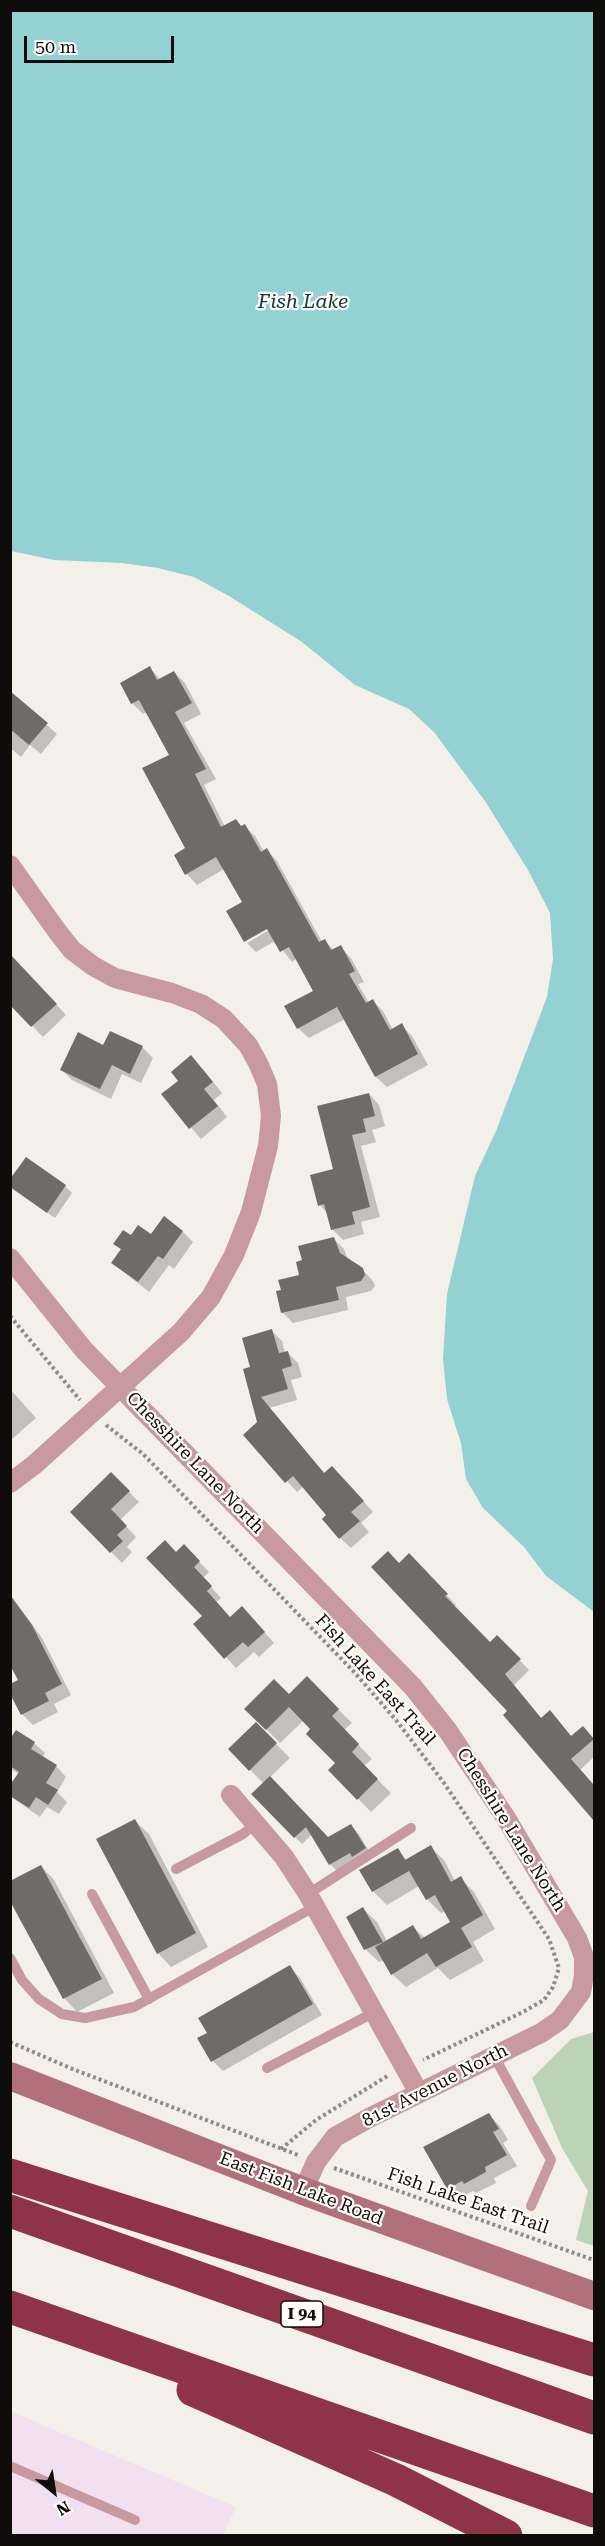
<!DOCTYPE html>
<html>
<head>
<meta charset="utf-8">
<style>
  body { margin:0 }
  #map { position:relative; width:605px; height:2546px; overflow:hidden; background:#f2f0e9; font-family:"Roboto Serif",serif }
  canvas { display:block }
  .frame { position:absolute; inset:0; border:12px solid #0e0d0b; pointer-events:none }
  .north { position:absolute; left:24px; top:2462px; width:60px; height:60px; -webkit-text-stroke:4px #fffdf9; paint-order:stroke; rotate:150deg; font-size:16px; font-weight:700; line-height:24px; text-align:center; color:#0e0d0b }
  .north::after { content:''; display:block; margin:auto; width:21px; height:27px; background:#0e0d0b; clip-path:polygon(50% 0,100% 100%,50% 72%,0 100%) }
  .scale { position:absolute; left:24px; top:36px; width:150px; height:27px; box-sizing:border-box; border:3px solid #0e0d0b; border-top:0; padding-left:8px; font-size:18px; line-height:21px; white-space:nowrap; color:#0e0d0b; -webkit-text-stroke:4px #fffdf9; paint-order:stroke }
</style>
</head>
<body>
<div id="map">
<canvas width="605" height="2546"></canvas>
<div class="frame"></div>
<div class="north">N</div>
<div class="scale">50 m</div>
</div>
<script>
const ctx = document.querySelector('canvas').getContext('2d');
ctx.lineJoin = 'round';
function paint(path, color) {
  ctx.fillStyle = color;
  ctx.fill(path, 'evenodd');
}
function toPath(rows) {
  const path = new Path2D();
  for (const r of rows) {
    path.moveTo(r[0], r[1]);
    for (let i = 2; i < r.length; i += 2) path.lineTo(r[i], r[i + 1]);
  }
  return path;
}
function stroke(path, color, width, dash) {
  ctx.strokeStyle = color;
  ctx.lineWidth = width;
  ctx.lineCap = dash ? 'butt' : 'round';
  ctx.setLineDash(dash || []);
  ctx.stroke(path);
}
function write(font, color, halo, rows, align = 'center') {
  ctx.font = font + ' "Roboto Serif",serif';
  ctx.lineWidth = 4.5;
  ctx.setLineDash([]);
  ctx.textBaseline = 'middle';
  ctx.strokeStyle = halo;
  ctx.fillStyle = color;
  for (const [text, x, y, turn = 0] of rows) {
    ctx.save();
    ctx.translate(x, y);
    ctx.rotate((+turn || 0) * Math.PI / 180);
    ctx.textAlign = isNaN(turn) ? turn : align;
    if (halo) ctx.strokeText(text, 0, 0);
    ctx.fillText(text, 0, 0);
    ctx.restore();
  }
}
paint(toPath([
  [10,2411,236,2507,223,2535,11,2535]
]), '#f2e0f0');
paint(toPath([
  [594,2032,594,2246,576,2240,588,2191,562,2148,532,2078,571,2039]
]), '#bcd3b7');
paint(toPath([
  [10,11,594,11,594,1612,546,1576,524,1547,483,1508,466,1479,461,1443,447,1399,443,1359,447,1294,475,1176,496,1131,547,997,553,959,550,913,528,870,485,801,434,732,409,709,355,685,302,642,229,596,194,577,158,568,122,563,54,560,11,551]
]), '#93d1d3');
paint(toPath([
  [150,668,161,680,174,672,185,683,201,714,184,723,216,779,204,785,225,827,236,820,242,827,244,826,255,836,264,852,267,850,277,861,322,942,324,940,334,950,340,947,351,958,364,982,358,984,369,1003,373,1001,383,1011,393,1030,401,1025,412,1036,428,1065,387,1087,376,1077,345,1019,309,1038,298,1028,315,991,297,958,292,962,275,941,256,952,247,943,274,927,273,924,247,939,247,942,228,912,244,903,224,869,197,885,187,874,176,855,187,849,171,755,147,712,143,714,132,703],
  [10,693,57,734,41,754,30,745,21,757,10,748],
  [28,974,66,1015,43,1037,10,1003],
  [111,1033,143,1048,153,1058,141,1083,122,1074,111,1099,72,1080,62,1070,104,1047],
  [202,1068,222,1093,214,1100,227,1117,201,1139,163,1095],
  [369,1094,379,1105,385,1126,372,1130,376,1142,361,1146,380,1217,361,1222,364,1234,343,1240,332,1229,328,1214,320,1205],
  [10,1186,65,1186,72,1193,55,1218],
  [183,1232,193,1242,174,1269,169,1265,149,1292,113,1263,122,1250,115,1244],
  [333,1238,344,1249,348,1260,362,1269,373,1281,375,1286,371,1291,346,1297,348,1310,293,1323,282,1312,283,1291,301,1276,304,1261],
  [272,1331,282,1341,285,1353,288,1353,298,1363,302,1377,291,1380,297,1400,269,1408,325,1474,343,1478,373,1512,361,1523,369,1532,351,1548,340,1538,329,1515,304,1486,297,1492,245,1435,259,1423,252,1368],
  [11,1390,36,1418,12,1439,10,1437],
  [111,1474,139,1502,120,1520,136,1537,127,1547,132,1552,122,1563,72,1512],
  [184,1546,209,1572,203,1578,221,1598,216,1602,231,1619,253,1619,274,1643,259,1657,254,1652,236,1668,195,1624,204,1616,176,1553],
  [409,1555,456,1605,454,1607,490,1644,497,1637,529,1670,514,1685,542,1719,559,1722,572,1737,583,1728,594,1740,594,1757,580,1770,594,1786,594,1819,505,1715,509,1711,399,1565],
  [10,1594,42,1638,71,1695,54,1704,58,1712,33,1725,22,1714,20,1680,10,1662],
  [307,1678,352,1723,344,1730,372,1759,364,1766,391,1793,371,1812,330,1770,337,1763,304,1720,280,1743,246,1709,289,1696],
  [256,1724,290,1758,269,1778,328,1839,351,1826,358,1833,372,1856,337,1871,330,1864,312,1834,302,1844,253,1794,264,1784,230,1749],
  [10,1742,34,1743,45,1753,42,1758,56,1766,66,1777,57,1792,67,1802,59,1814,47,1807,40,1817,10,1796,19,1774,10,1769],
  [135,1821,149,1834,208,1947,171,1967,158,1953],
  [430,1847,444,1860,455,1881,460,1878,474,1892,495,1929,473,1942,484,1961,450,1980,438,1968,406,1987,392,1974,384,1960,379,1962,365,1949,363,1909,377,1922,387,1941,413,1927,425,1938,452,1923,445,1911,441,1913,427,1899,419,1886,387,1905,373,1891,398,1850,407,1860],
  [41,1866,54,1880,114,1993,77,2012,64,1998],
  [290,1967,300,1978,322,2015,223,2071,213,2061,209,2033],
  [489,2115,499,2125,508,2140,503,2143,517,2166,494,2178,496,2183,476,2193,473,2191,459,2198,448,2188]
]), '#0003');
paint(toPath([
  [150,666,157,680,174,671,192,703,175,712,206,769,195,774,221,827,236,819,241,826,245,824,261,852,267,848,319,942,325,939,331,950,341,945,355,971,349,974,366,1003,373,999,390,1030,402,1023,418,1054,375,1077,337,1007,297,1029,284,1006,313,991,289,947,280,952,267,929,244,942,226,911,242,902,216,857,185,875,174,855,185,848,142,768,169,755,139,700,131,704,120,683],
  [10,691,48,723,29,745,10,729],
  [10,954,57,1004,31,1027,10,1005],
  [110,1031,143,1046,130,1074,112,1065,100,1089,60,1070,78,1032,103,1045],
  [191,1055,213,1082,204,1089,218,1106,189,1129,161,1094,178,1081,171,1072],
  [369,1093,375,1116,363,1119,366,1132,352,1135,370,1207,352,1212,355,1224,331,1230,324,1204,318,1206,310,1175,333,1169,317,1106],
  [26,1157,66,1185,47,1213,10,1187,10,1179],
  [164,1216,183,1231,163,1259,158,1256,138,1282,111,1263,121,1249,113,1244,123,1230,131,1235,138,1225,151,1234],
  [334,1237,340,1253,363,1268,365,1275,361,1281,336,1287,339,1300,281,1313,276,1291,281,1290,278,1280,299,1275,296,1262,302,1260,298,1246],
  [272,1329,279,1353,288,1351,292,1366,282,1369,288,1389,261,1397,324,1473,332,1466,364,1501,351,1512,360,1521,339,1539,322,1519,326,1515,293,1476,285,1483,243,1435,257,1422,243,1369,250,1367,242,1338],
  [111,1472,130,1491,111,1509,127,1526,117,1535,123,1541,110,1553,70,1512],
  [165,1540,176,1552,184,1544,200,1561,194,1567,212,1586,207,1591,230,1617,242,1606,265,1632,248,1647,243,1642,224,1659,193,1624,202,1616,146,1558],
  [388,1551,399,1563,409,1553,448,1594,445,1596,490,1642,497,1635,521,1659,505,1674,541,1718,550,1710,571,1736,583,1726,594,1739,571,1759,594,1785,594,1821,503,1715,507,1711,371,1567],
  [10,1595,32,1625,62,1684,45,1693,49,1701,21,1715,10,1694,10,1684,18,1680,10,1665],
  [307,1676,339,1709,332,1716,359,1744,352,1752,378,1779,357,1800,328,1770,335,1763,306,1734,310,1729,289,1707,266,1730,244,1709,274,1679,289,1694],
  [256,1722,277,1743,249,1771,228,1749],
  [16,1730,35,1742,31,1749,57,1765,46,1783,58,1790,48,1805,36,1797,29,1808,10,1796,10,1785,19,1772,10,1766,10,1739],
  [270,1776,328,1837,351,1824,366,1848,352,1857,350,1853,329,1865,306,1827,294,1838,251,1794],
  [135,1819,196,1933,157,1954,96,1839],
  [431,1845,451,1882,461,1876,483,1915,461,1928,472,1947,436,1967,427,1953,391,1975,375,1947,413,1925,421,1939,450,1922,435,1895,426,1900,409,1871,372,1892,359,1870,398,1848,405,1860],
  [41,1865,102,1979,63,1999,10,1901,10,1881],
  [363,1907,383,1942,364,1950,346,1917],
  [290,1965,313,2004,211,2062,197,2038,207,2033,198,2018],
  [489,2113,499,2129,493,2132,507,2155,485,2167,486,2172,464,2184,462,2181,447,2189,423,2147]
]), '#6d6c66');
stroke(toPath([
  [10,1316,80,1400],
  [106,1425,143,1454,183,1495,355,1673,396,1720,444,1783,549,1939,559,1968,553,1987,544,2000,523,2012,423,2060],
  [10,2042,75,2070,298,2155],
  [281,2149,316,2120,389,2075],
  [334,2168,594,2260]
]), '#8e8c88', 4, [3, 3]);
stroke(toPath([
  [176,1869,243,1834,256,1823],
  [92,1894,149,1999],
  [308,1894,411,1828],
  [10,1958,22,1980,39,1999,62,2014,85,2018,134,2007,316,1906],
  [494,2056,551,2160,531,2206],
  [267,2068,375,2012],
  [10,2466,135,2520]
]), '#c89aa0', 10);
stroke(toPath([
  [10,865,57,931,72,950,93,966,115,978,172,993,201,1004,224,1019,248,1045,258,1063,267,1084,271,1116,268,1146,251,1212,234,1255,211,1297,181,1332,34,1465,10,1483],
  [10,1258,84,1350,413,1687,448,1731,506,1818,577,1938,584,1957,584,1975,581,1992,560,2020,541,2033,369,2118,335,2137,316,2162,303,2191],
  [231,1795,284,1857,308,1894,419,2093]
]), '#c89aa0', 20);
stroke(toPath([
  [10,2076,303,2191,594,2296]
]), '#b2707a', 28);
stroke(toPath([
  [10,2175,594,2360],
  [10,2211,594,2418],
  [10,2307,594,2511],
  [193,2390,396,2480,506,2536]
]), '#8f3448', 33);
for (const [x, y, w] of [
  [302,2314,42]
]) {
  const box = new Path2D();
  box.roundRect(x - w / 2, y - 13, w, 26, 4.5);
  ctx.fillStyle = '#fffdf9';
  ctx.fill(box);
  stroke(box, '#0e0d0b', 1.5);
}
write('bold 16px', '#0e0d0b', null, [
  ["I 94",302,2314]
]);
write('18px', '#0e0d0b', '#fffdf9', [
  ["Chesshire Lane North",195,1463,46],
  ["Fish Lake East Trail",375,1680,48],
  ["Chesshire Lane North",511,1830,58],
  ["81st Avenue North",435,2086,-27],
  ["East Fish Lake Road",301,2189,21],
  ["Fish Lake East Trail",468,2201,19]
]);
write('italic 20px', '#163637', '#fffdf9', [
  ["Fish Lake",303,302]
]);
</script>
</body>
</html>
